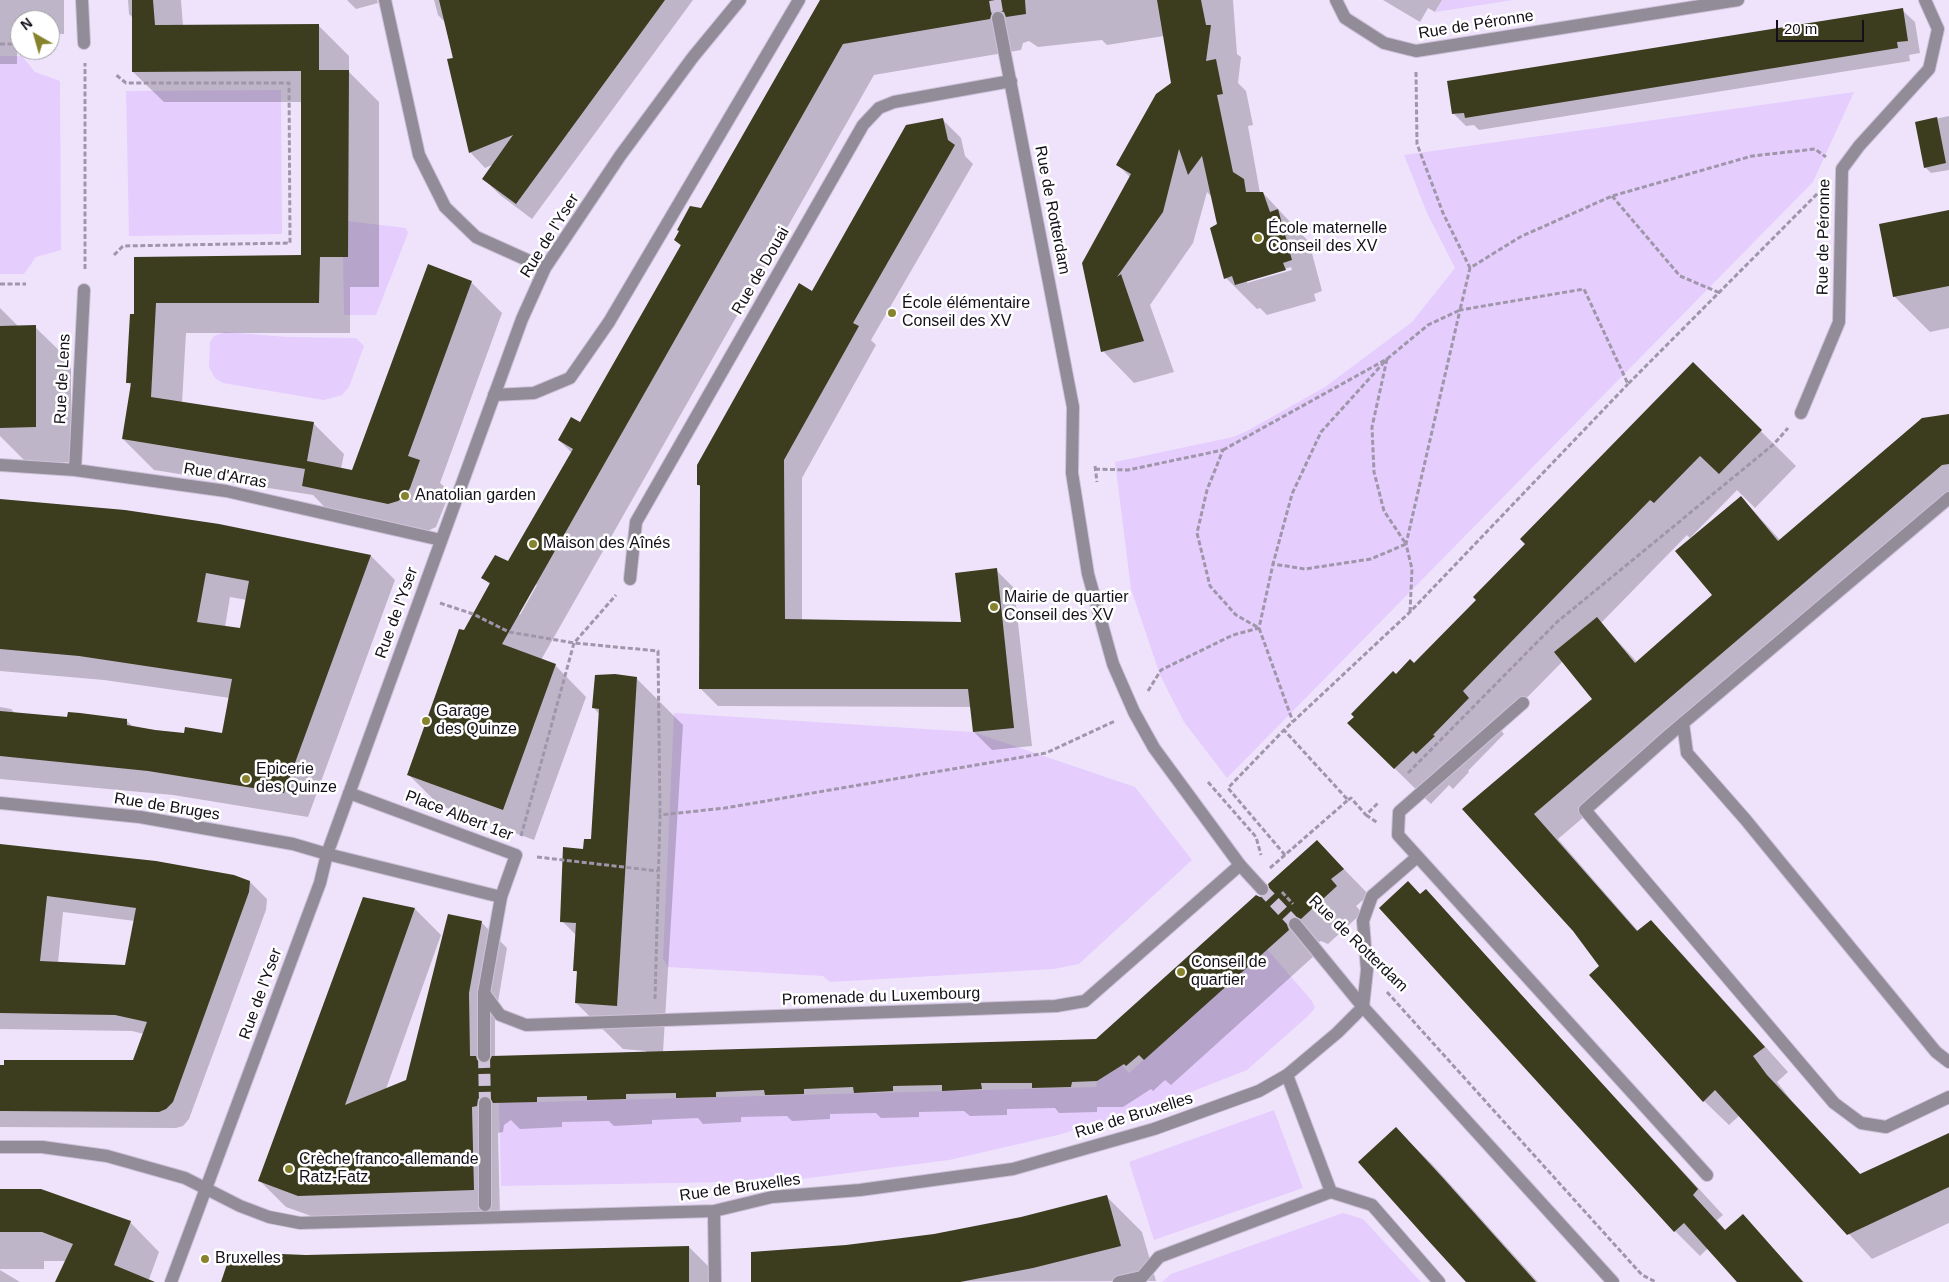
<!DOCTYPE html>
<html>
<head>
<meta charset="utf-8">
<style>
  body { margin:0 }
  #map { position:relative; width:1949px; height:1282px; overflow:hidden; background:#efe3fc; font-family:Helvetica,sans-serif }
  canvas { display:block }
  .north { position:absolute; left:10px; top:10px; width:50px; height:50px; box-sizing:border-box; background:#fff; border:1px solid #a19fa3; border-radius:50%; rotate:322deg; font-size:14px; font-weight:700; line-height:20px; text-align:center; color:#140f19 }
  .north::after { content:''; display:block; margin:auto; width:18px; height:22px; background:#87832c; clip-path:polygon(50% 0,100% 100%,50% 72%,0 100%) }
  .scale { position:absolute; left:1776px; top:20px; width:88px; height:22px; box-sizing:border-box; border:2px solid #140f19; border-top:0; padding-left:6px; font-size:15px; line-height:18px; white-space:nowrap; color:#140f19; -webkit-text-stroke:4px #fff; paint-order:stroke }
</style>
</head>
<body>
<div id="map">
<canvas width="1949" height="1282"></canvas>
<div class="north">N</div>
<div class="scale">20 m</div>
</div>
<script>
const ctx = document.querySelector('canvas').getContext('2d');
ctx.lineJoin = 'round';
function paint(path, color) {
  ctx.fillStyle = color;
  ctx.fill(path, 'evenodd');
}
function toPath(rows) {
  const path = new Path2D();
  for (const r of rows) {
    path.moveTo(r[0], r[1]);
    for (let i = 2; i < r.length; i += 2) path.lineTo(r[i], r[i + 1]);
  }
  return path;
}
function stroke(path, color, width, dash) {
  ctx.strokeStyle = color;
  ctx.lineWidth = width;
  ctx.lineCap = dash ? 'butt' : 'round';
  ctx.setLineDash(dash || []);
  ctx.stroke(path);
}
function write(font, color, halo, rows, align = 'center') {
  ctx.font = font + ' Helvetica,sans-serif';
  ctx.lineWidth = 5;
  ctx.setLineDash([]);
  ctx.textBaseline = 'middle';
  ctx.strokeStyle = halo;
  ctx.fillStyle = color;
  for (const [text, x, y, turn = 0] of rows) {
    ctx.save();
    ctx.translate(x, y);
    ctx.rotate((+turn || 0) * Math.PI / 180);
    ctx.textAlign = isNaN(turn) ? turn : align;
    if (halo) ctx.strokeText(text, 0, 0);
    ctx.fillText(text, 0, 0);
    ctx.restore();
  }
}
paint(toPath([
  [1442,0,1513,0,1436,12],
  [0,56,22,56,35,72,60,81,61,250,36,257,24,274,0,274],
  [281,90,282,234,129,236,126,91],
  [1854,92,1813,182,1227,778,1184,722,1160,675,1131,589,1115,462,1233,437,1247,431,1325,387,1412,322,1455,268,1427,213,1404,155],
  [348,221,406,228,408,233,376,315,344,315,343,257,348,256],
  [225,332,287,337,356,338,364,346,349,387,342,395,324,400,223,383,215,378,209,367,210,342,214,336],
  [674,713,973,732,1135,787,1192,860,1079,964,1054,969,830,982,823,976,668,967,663,959],
  [1267,949,1312,1001,1315,1008,1308,1016,1247,1070,1168,1101,1058,1135,949,1160,786,1181,501,1186,499,1103,1096,1087,1097,1081,1122,1065,1129,1073],
  [1274,1110,1303,1188,1154,1240,1129,1162],
  [1343,1213,1363,1219,1421,1282,1162,1282,1171,1274]
]), '#e5cdfd');
paint(toPath([
  [0,0,64,0,64,34,50,34,50,20,20,20,20,34,17,32,17,64,0,64],
  [128,0,181,0,183,26,318,25,349,56,349,72,379,102,379,287,350,287,350,333,186,333,182,403,313,423,344,454,341,469,353,472,471,282,502,313,440,483,450,492,436,527,419,535,334,517,313,495,154,470,123,439,131,386,128,382,135,315,135,258,302,256,302,102,164,102,133,72,133,18,129,14],
  [347,0,377,0,378,3,356,9],
  [434,0,693,0,532,219,500,195,484,179,494,164,485,168,470,152,446,23,438,15],
  [821,0,1233,0,1237,54,1241,57,1238,83,1246,91,1253,125,1248,126,1260,193,1263,193,1309,242,1322,291,1314,294,1316,301,1267,315,1260,308,1257,309,1226,278,1219,225,1212,197,1207,192,1193,243,1150,305,1174,372,1134,383,1103,351,1130,177,1118,165,1172,83,1164,36,1107,45,1102,40,1038,47,1029,41,1023,43,1021,50,874,75,541,660,555,665,586,697,534,840,439,805,408,774,465,632,490,585,483,577,509,563,572,453,559,440,581,424,681,246,675,240,702,209],
  [1291,267,1292,270,1247,283,1247,280],
  [535,584,537,585,520,615,518,613],
  [1383,0,1442,0,1435,12,1428,8,1420,22],
  [1902,10,1915,22,1920,53,1909,55,1910,61,1479,130,1474,125,1466,126,1454,114],
  [1949,116,1949,170,1931,173,1925,167,1916,123],
  [943,120,961,138,965,156,973,164,871,340,876,345,802,478,802,621,962,623,996,570,1014,588,1032,746,992,750,974,732,971,707,718,706,700,688,701,487,698,485,813,292],
  [1949,212,1949,328,1930,332,1894,296],
  [0,308,19,327,35,327,71,362,71,462,27,463,0,436],
  [1693,364,1796,466,1755,508,1737,490,1690,538,1687,535,1601,623,1637,662,1713,596,1741,497,1780,540,1949,415,1949,505,1558,839,1639,932,1650,921,1675,946,1788,1072,1777,1082,1792,1101,1861,1175,1949,1135,1949,1223,1872,1259,1740,1115,1729,1125,1704,1101,1591,975,1601,966,1574,930,1463,809,1594,699,1563,661,1498,727,1504,734,1468,771,1469,772,1453,789,1449,785,1431,804,1385,759,1396,675,1414,664,1477,600],
  [0,500,219,525,371,556,395,580,308,817,173,795,0,779,0,707,11,709,16,714,126,720,133,727,185,734,223,734,230,698,104,680,0,671],
  [230,597,247,600,241,630,225,627],
  [636,678,683,725,663,1052,1097,1040,1260,898,1268,896,1317,841,1369,895,1356,906,1362,913,1328,944,1321,941,1315,944,1314,956,1171,1085,1165,1080,1153,1091,1151,1089,1123,1107,1097,1107,1097,1112,1059,1113,1055,1108,1007,1109,1007,1115,970,1116,964,1111,919,1112,919,1117,881,1118,876,1113,830,1114,830,1119,792,1121,787,1116,741,1117,741,1122,703,1124,698,1118,652,1120,652,1124,614,1126,609,1121,562,1122,562,1127,520,1129,511,1120,504,1125,503,1132,498,1133,500,1216,325,1221,286,1207,260,1181,364,898,415,909,441,935,386,1089,407,1080,481,922,507,948,495,1020,495,1057,646,1053,646,1051,623,1049,576,1003,578,974,575,970,577,936,562,921,585,850,593,841,600,715,594,708],
  [0,846,68,851,156,862,250,882,267,899,266,910,189,1119,183,1126,176,1128,0,1127,0,1065,134,1061,144,1034,132,1031,0,1029],
  [63,912,135,921,126,967,58,963],
  [1425,891,1723,1215,1717,1220,1726,1231,1743,1216,1804,1282,1738,1282,1708,1248,1700,1256,1675,1231,1420,895],
  [1396,1129,1432,1164,1538,1282,1467,1282],
  [0,1190,130,1222,159,1252,148,1282,56,1282,66,1261,44,1261,44,1269,0,1269],
  [1106,1196,1142,1232,1156,1281,752,1282,847,1246,934,1235,1021,1218],
  [689,1247,710,1268,710,1282,222,1282,292,1268],
  [0,1270,20,1282,0,1282]
]), '#0003');
paint(toPath([
  [132,0,153,0,155,25,319,24,319,70,349,70,348,257,320,257,319,303,156,303,151,397,314,422,307,461,352,470,428,264,472,281,408,456,420,460,410,488,405,496,398,501,388,504,302,486,305,469,122,439,131,383,126,383,130,314,134,314,134,257,301,255,301,71,132,72],
  [439,0,665,0,516,204,482,179,513,135,469,153,447,59,453,58],
  [820,0,1025,0,1026,14,1006,17,1004,12,997,10,992,12,990,19,843,44,502,644,556,664,503,810,407,775,459,629,464,630,490,583,481,578,495,555,508,561,573,449,558,440,571,417,580,422,681,245,674,240,679,231,677,230,690,206,701,208],
  [1157,0,1201,0,1206,25,1211,25,1206,61,1216,59,1223,94,1217,95,1233,172,1244,179,1246,192,1263,192,1270,212,1278,209,1292,260,1283,263,1286,270,1235,285,1232,276,1224,279,1210,228,1217,224,1202,156,1188,175,1179,149,1163,212,1117,277,1121,274,1144,341,1101,352,1082,263,1131,174,1116,165,1156,94,1171,83],
  [1903,8,1908,41,1897,42,1898,48,1465,118,1464,113,1452,114,1447,81],
  [1937,117,1946,163,1924,168,1915,122],
  [943,118,948,140,955,145,853,323,859,326,784,460,785,619,961,622,955,573,997,568,1014,728,973,732,968,689,699,689,700,485,697,485,697,465,799,283,812,291,906,125],
  [1949,210,1949,286,1893,297,1879,224],
  [36,325,36,427,0,428,0,326],
  [1693,362,1762,430,1719,474,1700,456,1654,503,1650,500,1463,691,1469,698,1433,735,1435,736,1416,754,1413,751,1394,769,1347,723,1354,717,1351,714,1393,671,1396,674,1410,659,1414,663,1476,600,1473,597,1525,544,1520,539],
  [1949,414,1949,464,1942,465,1534,814,1637,931,1651,920,1765,1047,1753,1056,1767,1075,1860,1174,1949,1133,1949,1187,1847,1235,1715,1090,1703,1102,1589,975,1599,966,1573,931,1462,809,1592,699,1554,652,1597,617,1635,663,1712,595,1675,551,1741,496,1778,541,1922,418],
  [0,499,125,510,219,524,371,555,284,793,148,771,0,756,0,711,67,717,68,712,80,713,127,719,127,725,155,730,184,733,185,727,222,733,232,679,79,656,0,649],
  [206,573,249,581,240,628,197,622],
  [615,674,637,677,617,1006,575,1003,577,971,573,971,576,923,560,922,563,847,583,849,584,839,591,839,599,709,592,708,595,675],
  [1317,840,1344,869,1331,879,1337,886,1301,919,1294,916,1290,918,1287,925,1289,930,1144,1060,1139,1055,1126,1066,1124,1064,1097,1081,1072,1082,1071,1087,1032,1088,1032,1083,981,1083,982,1089,942,1091,942,1085,893,1086,893,1091,854,1093,853,1087,804,1089,804,1094,765,1095,764,1090,716,1092,716,1097,676,1098,676,1093,626,1094,626,1099,587,1100,587,1096,537,1097,537,1102,493,1103,489,1096,485,1095,478,1099,477,1106,472,1107,474,1190,298,1196,258,1181,363,897,415,908,345,1105,406,1080,448,914,482,921,469,993,470,1056,476,1056,477,1060,484,1064,488,1063,492,1056,1096,1039,1256,895,1260,897,1267,895,1270,891,1268,884],
  [0,844,156,861,234,875,250,881,249,892,173,1102,166,1109,159,1112,0,1111,0,1065,4,1065,4,1060,133,1060,147,1022,115,1015,0,1013],
  [47,896,136,908,125,965,40,961],
  [1408,881,1420,894,1426,889,1528,1002,1698,1189,1693,1195,1725,1230,1743,1214,1803,1282,1737,1282,1684,1223,1674,1232,1379,908],
  [1396,1127,1443,1178,1536,1282,1466,1282,1425,1237,1358,1162],
  [0,1189,41,1189,131,1221,114,1265,155,1282,55,1282,73,1244,42,1232,0,1232],
  [1107,1195,1121,1246,1033,1268,960,1282,751,1282,751,1252,846,1245,934,1234,1021,1217],
  [689,1246,689,1282,221,1282,231,1252,306,1255]
]), '#3c3c1f');
stroke(toPath([
  [484,1056,485,1103]
]), '#cec3da', 12, [12, 6]);
stroke(toPath([
  [995,0,998,18],
  [1262,889,1295,924]
]), '#cec3da', 12, [12, 6]);
const service = toPath([
  [494,395,534,393,570,378,609,322,799,0],
  [1949,498,1669,735,1585,810,1834,1103,1861,1123,1886,1127,1949,1097],
  [1523,703,1399,812,1398,835,1707,1175],
  [1683,723,1687,753,1745,819,1936,1052,1949,1062],
  [501,897,484,993,500,1015,526,1025,1056,1006,1085,1001,1240,865],
  [1363,1007,1367,970,1363,921,1372,896,1417,857],
  [1331,1192,1372,1205,1439,1282],
  [1119,1282,1142,1277,1159,1257,1331,1192,1287,1075]
]);
const pedestrian = toPath([
  [484,1056,484,993],
  [485,1205,485,1103]
]);
const minor = toPath([
  [82,0,84,43],
  [385,0,419,155,445,207,476,237,545,268],
  [1336,0,1345,18,1384,43,1416,51,1738,0],
  [998,18,1073,407,1072,473,1088,574,1113,664,1134,712,1154,748,1240,865,1262,889],
  [1801,413,1839,322,1842,169,1859,146,1929,69,1938,29,1925,0],
  [0,465,75,470,226,491,441,540],
  [75,470,84,290],
  [630,579,636,522,863,125,879,108,894,102,1011,81],
  [0,803,140,817,293,844,327,854,501,897,516,855,349,793],
  [1295,924,1363,1007,1613,1282],
  [0,1147,42,1147,107,1156,185,1178,240,1206,269,1217,300,1223,714,1211,772,1197,860,1190,1013,1169,1154,1129,1259,1091,1287,1075,1337,1033,1363,1007],
  [714,1211,715,1282],
  [171,1282,320,883,327,854,522,319,545,268,620,156,693,57,740,0]
]);
stroke(service, '#ccc1d8', 14);
stroke(pedestrian, '#ccc1d8', 14);
stroke(minor, '#ccc1d8', 14);
stroke(toPath([
  [0,44,20,44],
  [1416,72,1417,144,1443,213,1470,268],
  [1612,196,1680,276,1720,293],
  [114,255,123,246,290,243,289,83,126,83,115,74],
  [85,269,85,63],
  [0,284,26,284],
  [1387,359,1372,427,1374,472,1384,511,1406,544,1371,559,1305,569,1273,564,1292,494,1321,432,1387,359],
  [1223,450,1387,359,1428,325,1460,310,1470,268,1520,237,1612,196,1752,156,1815,149,1826,157],
  [1095,466,1097,482],
  [1095,469,1128,470,1223,450,1207,490,1197,533,1210,586,1236,615,1259,628,1293,722],
  [440,603,473,614,509,632,574,643,658,651,660,815],
  [1410,612,1412,569,1406,544,1460,310,1584,289,1628,384,1819,192],
  [1148,691,1161,670,1233,635,1259,628,1273,564],
  [1408,773,1557,622,1774,444,1788,428],
  [1208,782,1256,837,1261,855],
  [1348,800,1351,798,1366,815,1379,802],
  [1366,815,1378,823],
  [521,836,574,643,616,595],
  [1285,855,1228,788,1284,730,1410,612,1628,384],
  [537,857,658,871],
  [1270,868,1348,800,1284,730],
  [1282,892,1293,904],
  [1387,992,1642,1275,1656,1282],
  [655,999,660,815,725,808,1046,753,1115,721]
]), '#a096aa', 3, [5, 2.5]);
stroke(service, '#928b98', 12);
stroke(pedestrian, '#928b98', 12);
stroke(minor, '#928b98', 12);
for (const [x, y, r, color] of [
  [1258,238,5,"#87832c"],
  [892,313,5,"#87832c"],
  [405,496,5,"#87832c"],
  [533,544,5,"#87832c"],
  [994,607,5,"#87832c"],
  [426,721,5,"#87832c"],
  [246,779,5,"#87832c"],
  [1181,972,5,"#87832c"],
  [289,1169,5,"#87832c"],
  [205,1259,5,"#87832c"]
]) {
  const dot = new Path2D();
  dot.arc(x, y, r, 0, 2 * Math.PI);
  ctx.fillStyle = color;
  ctx.fill(dot);
  stroke(dot, '#fff', 2);
}
write('16px', '#140f19', '#fff', [
  ["Rue de Péronne",1476,25,-9],
  ["Rue de Rotterdam",1052,210,79],
  ["Rue de l'Yser",550,236,-58],
  ["Rue de Péronne",1824,237,-89],
  ["Rue de Douai",761,271,-60],
  ["Rue de Lens",63,379,-87],
  ["Rue d'Arras",225,476,10],
  ["Rue de l'Yser",397,613,-70],
  ["Rue de Bruges",167,807,9],
  ["Place Albert 1er",459,816,21],
  ["Rue de Rotterdam",1358,944,44],
  ["Rue de l'Yser",261,994,-70],
  ["Promenade du Luxembourg",881,997,-2],
  ["Rue de Bruxelles",1134,1116,-17],
  ["Rue de Bruxelles",740,1188,-8]
]);
write('16px', '#140f19', '#fff', [
  ["École maternelle",1268,229],
  ["Conseil des XV",1268,247],
  ["École élémentaire",902,304],
  ["Conseil des XV",902,322],
  ["Anatolian garden",415,496],
  ["Maison des Aînés",543,544],
  ["Mairie de quartier",1004,598],
  ["Conseil des XV",1004,616],
  ["Garage",436,712],
  ["des Quinze",436,730],
  ["Epicerie",256,770],
  ["des Quinze",256,788],
  ["Conseil de",1191,963],
  ["quartier",1191,981],
  ["Crèche franco-allemande",299,1160],
  ["Ratz-Fatz",299,1178],
  ["Bruxelles",215,1259]
], 'left');
</script>
</body>
</html>
